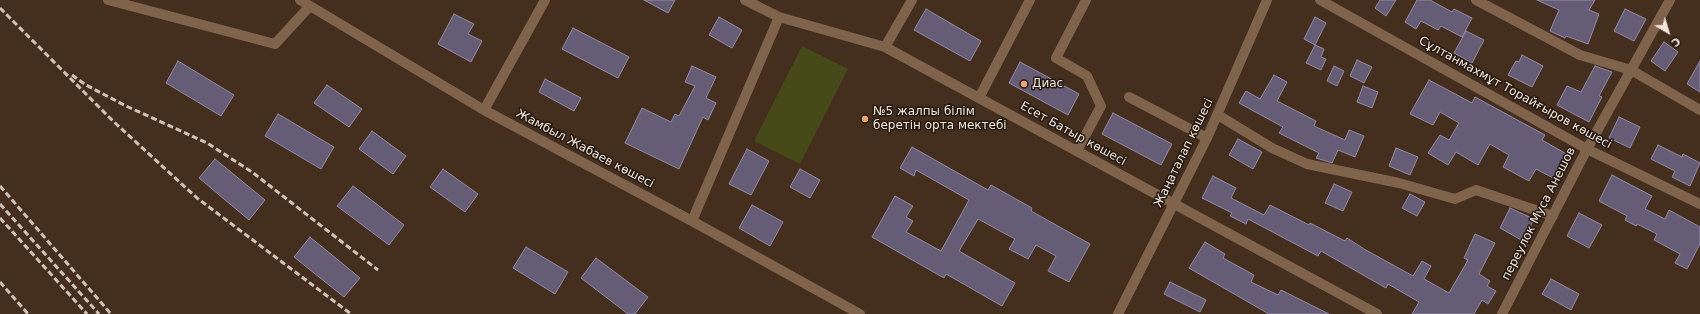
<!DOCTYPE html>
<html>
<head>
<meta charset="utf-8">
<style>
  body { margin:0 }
  #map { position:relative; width:1700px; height:314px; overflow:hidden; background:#442e1d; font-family:"DejaVu Sans",sans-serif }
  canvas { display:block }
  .north { position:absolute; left:1648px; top:12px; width:40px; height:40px; -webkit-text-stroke:3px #231911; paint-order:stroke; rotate:142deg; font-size:11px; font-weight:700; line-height:16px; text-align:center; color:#f4e6db }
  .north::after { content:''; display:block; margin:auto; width:14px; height:18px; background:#f4e6db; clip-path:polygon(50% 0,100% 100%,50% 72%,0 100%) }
</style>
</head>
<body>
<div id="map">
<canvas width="1700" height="314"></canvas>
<div class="north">С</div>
</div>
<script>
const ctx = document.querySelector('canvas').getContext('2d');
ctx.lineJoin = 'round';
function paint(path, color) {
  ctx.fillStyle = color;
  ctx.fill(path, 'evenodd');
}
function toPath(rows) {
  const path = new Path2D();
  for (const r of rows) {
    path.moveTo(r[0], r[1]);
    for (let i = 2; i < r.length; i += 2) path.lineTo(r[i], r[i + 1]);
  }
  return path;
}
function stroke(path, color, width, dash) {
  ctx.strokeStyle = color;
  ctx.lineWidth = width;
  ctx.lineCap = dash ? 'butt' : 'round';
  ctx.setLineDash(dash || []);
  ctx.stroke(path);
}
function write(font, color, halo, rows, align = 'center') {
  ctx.font = font + ' "DejaVu Sans",sans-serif';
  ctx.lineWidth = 3;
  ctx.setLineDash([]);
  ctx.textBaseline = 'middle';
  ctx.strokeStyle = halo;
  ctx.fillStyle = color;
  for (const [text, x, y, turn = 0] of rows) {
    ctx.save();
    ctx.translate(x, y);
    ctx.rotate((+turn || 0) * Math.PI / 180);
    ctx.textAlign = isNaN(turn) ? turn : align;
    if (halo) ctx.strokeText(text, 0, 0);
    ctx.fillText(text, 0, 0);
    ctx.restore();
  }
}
paint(toPath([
  [802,46,848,69,800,164,754,141]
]), '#454a18');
const building = toPath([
  [644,0,675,0,668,13,644,0],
  [1380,0,1396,0,1386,16,1375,8,1380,0],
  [1417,0,1430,0,1452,12,1454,9,1472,18,1462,37,1441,26,1438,30,1421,21,1416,29,1405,22,1417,0],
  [1537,0,1595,0,1589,10,1599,14,1588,44,1566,36,1565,38,1550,31,1559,10,1537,0],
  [926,9,981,41,970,61,914,30,926,9],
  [1625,9,1646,19,1634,41,1614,31,1625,9],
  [454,14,474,24,468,34,482,41,471,62,438,44,454,14],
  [719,17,742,30,732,48,709,35,719,17],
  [1315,17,1326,23,1315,45,1304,39,1315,17],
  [573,28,629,57,618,78,562,49,573,28],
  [1466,31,1484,40,1472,63,1454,53,1466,31],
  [1664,42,1678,52,1665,71,1651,61,1664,42],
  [1315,45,1324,49,1321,57,1326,59,1321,70,1306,63,1315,45],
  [1522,55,1543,66,1532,87,1508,75,1516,61,1519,62,1522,55],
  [1357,60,1372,67,1364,83,1350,76,1357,60],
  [178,61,234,95,221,116,166,83,178,61],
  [1700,61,1700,92,1687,84,1700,61],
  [1020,62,1079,94,1068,115,1009,83,1020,62],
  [692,66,716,77,706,98,716,103,708,120,703,117,679,169,625,143,642,108,671,122,675,114,679,116,695,86,685,82,692,66],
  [1334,66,1344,71,1337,86,1327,81,1334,66],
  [1595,66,1612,72,1599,96,1602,97,1589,122,1557,105,1567,86,1581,92,1595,66],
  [1274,75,1287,82,1277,101,1316,121,1314,126,1345,140,1349,130,1364,136,1355,157,1338,150,1332,163,1316,158,1319,153,1279,133,1283,127,1239,103,1246,91,1260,99,1274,75],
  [545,79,581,98,574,111,539,92,545,79],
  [1429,80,1472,103,1475,97,1545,135,1542,140,1570,156,1557,180,1536,169,1529,181,1503,167,1509,155,1490,144,1478,165,1456,152,1448,165,1428,153,1440,135,1449,140,1459,123,1440,112,1433,125,1410,114,1429,80],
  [327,85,362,109,349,127,314,103,327,85],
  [1363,86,1378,92,1372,108,1357,102,1363,86],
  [1113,113,1172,144,1161,165,1102,134,1113,113],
  [278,114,334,147,321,169,265,136,278,114],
  [1619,117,1640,127,1630,148,1609,138,1619,117],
  [372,131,406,156,393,174,359,149,372,131],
  [1238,139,1262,152,1253,169,1229,155,1238,139],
  [1658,145,1682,157,1683,154,1700,163,1690,186,1672,177,1675,171,1651,159,1658,145],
  [912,147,988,190,991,185,1032,208,1031,211,1090,244,1069,282,1048,271,1056,256,1036,245,1028,259,1009,249,1015,239,978,219,959,251,1015,283,1002,306,946,274,944,278,872,237,895,196,913,206,906,217,913,221,906,232,941,251,969,200,916,170,914,176,900,168,912,147],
  [1396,148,1418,157,1410,175,1389,166,1396,148],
  [747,149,769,161,751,195,729,184,747,149],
  [215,159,265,200,249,220,199,178,215,159],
  [443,169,478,194,465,212,430,187,443,169],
  [800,169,820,180,810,198,790,187,800,169],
  [1612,175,1652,196,1645,209,1665,219,1669,210,1700,227,1700,244,1687,269,1675,263,1680,254,1654,240,1657,234,1637,224,1636,226,1625,220,1627,216,1599,201,1612,175],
  [1213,176,1236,188,1231,198,1264,215,1270,205,1309,225,1310,223,1345,241,1347,238,1364,249,1413,276,1422,261,1431,266,1424,279,1449,293,1468,260,1464,258,1475,234,1495,243,1479,274,1490,281,1487,286,1496,291,1488,304,1482,300,1474,314,1412,314,1419,302,1388,284,1386,288,1321,251,1318,256,1248,219,1246,224,1230,216,1232,213,1202,198,1213,176],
  [1334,184,1352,192,1343,211,1325,203,1334,184],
  [353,186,404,225,389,245,337,206,353,186],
  [1410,194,1425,202,1417,216,1402,208,1410,194],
  [752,205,783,222,770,246,739,228,752,205],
  [1510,208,1534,219,1523,241,1500,228,1510,208],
  [1579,213,1602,225,1589,248,1567,236,1579,213],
  [310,237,360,278,344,297,294,257,310,237],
  [1205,242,1225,254,1223,258,1254,275,1251,282,1278,295,1281,290,1329,314,1269,314,1189,268,1205,242],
  [526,247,568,272,555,294,513,268,526,247],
  [596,258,648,297,635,314,628,314,581,278,596,258],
  [1551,279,1579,294,1571,310,1542,294,1551,279],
  [1170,282,1206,300,1200,312,1164,294,1170,282]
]);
paint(building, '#655c75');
stroke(building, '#948aa6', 1);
stroke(toPath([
  [108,0,275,44,310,6],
  [300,0,484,110,692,221,860,314],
  [745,0,779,17,885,47,1377,314],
  [1320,0,1587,149,1700,204],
  [1476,0,1580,55,1631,70,1700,110],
  [885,47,912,0],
  [1129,97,1207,138],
  [979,98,1030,0],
  [484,110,545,0],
  [1218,115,1272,148,1307,164,1399,183,1455,199,1476,190,1553,216],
  [1077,151,1101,106,1087,76,1056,58,1086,0],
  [692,221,779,17],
  [1118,314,1207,138,1267,0],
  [1502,314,1587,149,1670,0]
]), '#7f644b', 10);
stroke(toPath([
  [0,8,113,121,197,198,351,314],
  [72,75,86,85,126,106,207,143,252,172,378,270],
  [0,186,111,314],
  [0,204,99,314],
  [0,218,87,314],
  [0,282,28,314]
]), '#d1c2b6', 3, [6, 3]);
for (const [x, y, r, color] of [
  [1024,84,4,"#efa377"],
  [865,119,4,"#efa377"]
]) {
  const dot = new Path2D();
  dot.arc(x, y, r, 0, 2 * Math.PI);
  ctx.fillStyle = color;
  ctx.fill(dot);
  stroke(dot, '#231911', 1.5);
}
write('12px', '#f4e6db', '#231911', [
  ["Диас",1032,84],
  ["№5 жалпы білім",873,112],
  ["беретін орта мектебі",873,126]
], 'left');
write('12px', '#f4e6db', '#231911', [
  ["Сұлтанмахмұт Торайғыров көшесі",1515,93,29],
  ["Есет Батыр көшесі",1073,134,29],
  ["Жамбыл Жабаев көшесі",585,149,28],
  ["Жаңаталап көшесі",1184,153,-64],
  ["переулок Муса Анешов",1539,214,-63]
]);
</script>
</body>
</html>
